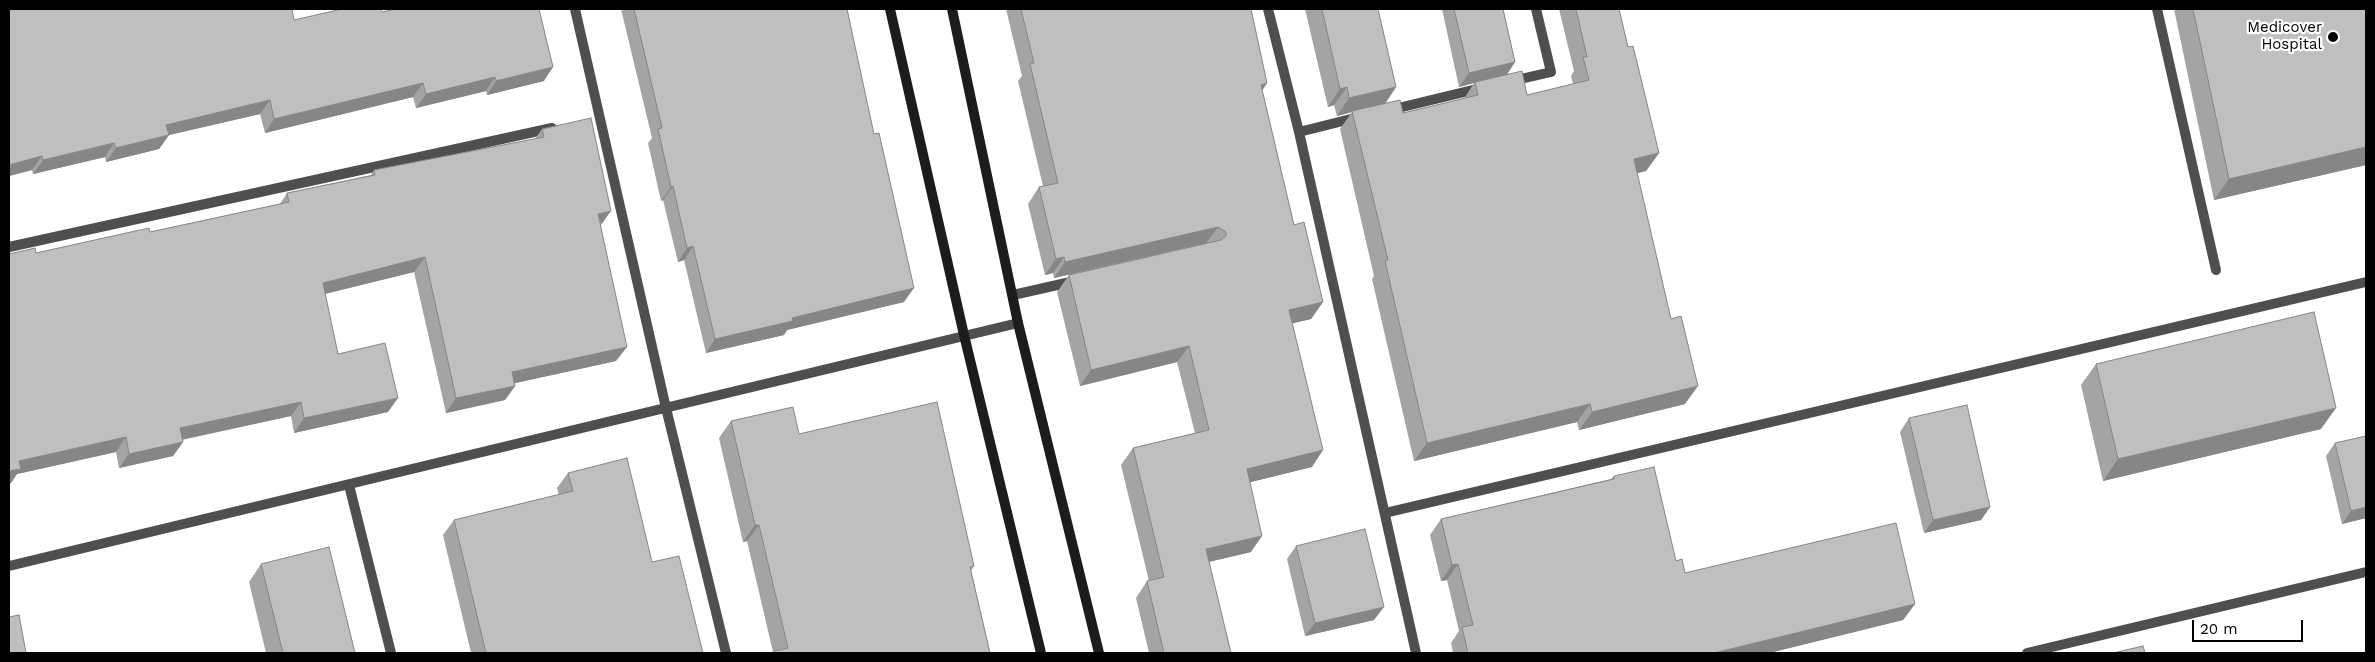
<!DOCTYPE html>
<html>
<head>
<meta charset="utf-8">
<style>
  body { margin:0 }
  #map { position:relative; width:2375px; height:662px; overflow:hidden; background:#fff; font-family:"Work Sans",sans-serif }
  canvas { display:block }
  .frame { position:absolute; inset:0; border:10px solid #000; pointer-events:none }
  .scale { position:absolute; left:2192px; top:620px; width:111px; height:22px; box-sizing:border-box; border:2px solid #000; border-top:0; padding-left:6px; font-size:15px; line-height:18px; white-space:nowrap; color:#000; -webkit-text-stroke:4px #fff; paint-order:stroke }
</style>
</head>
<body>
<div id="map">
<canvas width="2375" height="662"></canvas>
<div class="frame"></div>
<div class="scale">20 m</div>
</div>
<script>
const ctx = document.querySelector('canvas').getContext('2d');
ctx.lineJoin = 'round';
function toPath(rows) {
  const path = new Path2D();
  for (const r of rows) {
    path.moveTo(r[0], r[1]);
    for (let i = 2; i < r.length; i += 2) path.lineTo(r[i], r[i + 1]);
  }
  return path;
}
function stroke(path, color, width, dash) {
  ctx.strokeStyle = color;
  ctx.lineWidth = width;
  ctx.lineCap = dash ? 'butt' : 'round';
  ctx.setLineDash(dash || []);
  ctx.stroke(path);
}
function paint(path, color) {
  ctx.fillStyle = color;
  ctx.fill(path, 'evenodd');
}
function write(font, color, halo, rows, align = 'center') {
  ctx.font = font + ' "Work Sans",sans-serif';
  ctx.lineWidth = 4.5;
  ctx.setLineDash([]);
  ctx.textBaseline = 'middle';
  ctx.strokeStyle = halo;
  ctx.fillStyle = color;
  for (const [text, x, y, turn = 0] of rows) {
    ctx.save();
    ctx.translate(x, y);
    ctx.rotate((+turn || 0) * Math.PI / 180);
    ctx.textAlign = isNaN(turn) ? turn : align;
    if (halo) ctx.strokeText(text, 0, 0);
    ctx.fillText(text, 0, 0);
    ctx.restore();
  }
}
stroke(toPath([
  [2157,9,2216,270]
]), '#4f4f4f', 10);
stroke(toPath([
  [575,9,666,408,726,653],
  [1268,9,1299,132,1416,653],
  [1512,81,1551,72,1536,9],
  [1390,110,1481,88],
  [1299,132,1359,117],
  [9,247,552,128],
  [1013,295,1075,281],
  [349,485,391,653],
  [1385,513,2366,282],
  [9,566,1018,323],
  [2027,653,2366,572]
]), '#4f4f4f', 10);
stroke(toPath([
  [890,9,964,335,1041,653],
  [952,9,1018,323,1099,653]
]), '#1c1c1c', 10);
paint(toPath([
  [9,9,294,20,382,12,544,81,487,95,486,91,416,108,413,97,265,133,260,114,169,135,159,149,106,162,105,157,33,174,32,170,9,176],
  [621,9,847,9,904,302,787,330,784,335,706,353,684,260,678,262,663,200,661,201,648,143,652,138],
  [1006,9,1251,9,1262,91,1294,225,1323,302,1311,319,1292,323,1312,467,1250,482,1251,552,1209,562,1231,653,1149,653,1136,598,1147,581,1149,581,1121,465,1133,448,1195,433,1177,362,1080,386,1057,292,1069,275,1206,243,1054,278,1053,273,1045,275,1028,204,1039,187,1043,186,1018,81,1022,76],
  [1305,9,1378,9,1396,87,1385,104,1403,113,1464,99,1474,83,1459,87,1442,9,1503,9,1515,62,1507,74,1527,95,1573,84,1571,76,1574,71,1559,9,1619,9,1628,47,1659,153,1646,171,1637,173,1685,404,1579,430,1577,422,1414,461,1372,279,1374,276,1340,129,1352,112,1337,116,1334,105,1328,107],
  [2174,9,2366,9,2366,165,2214,200],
  [542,129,600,225,616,361,515,383,515,386,505,400,446,413,414,272,325,294,338,354,388,412,294,433,291,416,182,440,183,442,173,456,119,468,116,452,17,474,11,483,36,253,150,232,280,204,287,193,371,175,374,170,535,139],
  [2096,364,2321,429,2103,481,2081,385],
  [1909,418,1990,507,1981,520,1924,533,1900,432],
  [731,421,799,434,974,566,971,571,990,653,772,653,773,652,747,541,743,542,719,438],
  [2335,443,2366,518,2342,524,2326,456],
  [568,473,652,562,703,653,471,653,443,535,454,520,559,495,557,488],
  [1614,476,1685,573,1915,604,1903,620,1769,653,1453,653,1451,643,1459,631,1447,580,1441,581,1430,535,1441,519,1611,479],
  [1296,546,1374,620,1305,636,1287,559],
  [261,564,355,653,266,653,249,582]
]), '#a4a4a4');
paint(toPath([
  [1515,62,1506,76,1475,82,1474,83,1459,87,1469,73],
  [553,67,544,81,487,95,496,81],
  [495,77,486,91,416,108,426,94],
  [423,83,413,97,265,133,274,119],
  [1267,83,1256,100,1261,85],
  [1347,87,1334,105,1328,107,1340,89],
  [1396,87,1384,105,1352,111,1352,112,1337,116,1349,98],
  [270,100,260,114,169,135,159,149,106,162,116,148,166,125],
  [114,143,105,157,33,174,43,160],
  [2366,147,2366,165,2214,200,2229,179],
  [1659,153,1646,171,1621,177,1634,159],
  [42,156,32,170,9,176,9,165],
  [673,186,663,200,661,201,671,187],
  [611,211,601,225,598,214],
  [1218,227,1206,243,1054,278,1065,262],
  [693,246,684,260,678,262,687,248],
  [425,257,414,272,312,297,323,283],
  [1064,257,1053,273,1045,275,1056,259],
  [914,288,904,302,787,330,784,335,706,353,715,339,792,318],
  [1323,302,1311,319,1278,327,1289,310],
  [1189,346,1177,362,1080,386,1091,370],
  [627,347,616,361,502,386,512,372],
  [515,386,505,400,446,413,456,398],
  [1698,386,1685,404,1579,430,1592,412],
  [398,398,388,412,294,433,304,418],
  [301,402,291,416,170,442,180,428],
  [1590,404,1577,422,1414,461,1427,443],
  [2336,408,2321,429,2103,481,2118,459],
  [126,437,116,452,17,474,11,483,9,484,9,472,19,461],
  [183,442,173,456,119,468,129,454],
  [1323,450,1312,467,1235,486,1247,469],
  [1990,507,1981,520,1924,533,1933,520],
  [2366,507,2366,518,2342,524,2351,511],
  [755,525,759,525,747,541,743,542],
  [1262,536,1251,552,1195,565,1206,549],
  [1458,564,1447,580,1441,581,1452,565],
  [1915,604,1903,620,1769,653,1714,653],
  [1384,607,1374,620,1305,636,1315,623]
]), '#868686');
const building = toPath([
  [9,9,292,9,294,20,342,9,381,9,382,12,395,9,539,9,553,67,496,81,495,77,426,94,423,83,274,119,270,100,166,125,169,135,116,148,114,143,43,160,42,156,9,165,9,9],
  [634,9,847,9,874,134,879,133,914,288,792,318,793,321,715,339,693,246,687,248,673,186,671,187,658,129,662,128,634,9],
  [1021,9,1251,9,1267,83,1261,85,1294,225,1304,222,1323,302,1289,310,1323,450,1247,469,1262,536,1206,549,1231,653,1164,653,1147,581,1164,577,1133,448,1209,430,1189,346,1091,370,1069,275,1221,240,1226,236,1226,232,1218,227,1065,262,1064,257,1056,259,1039,187,1058,183,1030,64,1034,63,1021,9],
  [1322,9,1378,9,1396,87,1349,98,1347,87,1340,89,1322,9],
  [1454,9,1503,9,1515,62,1469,73,1454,9],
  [1576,9,1619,9,1628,47,1633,46,1659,153,1634,159,1671,319,1681,316,1698,386,1592,412,1590,404,1427,443,1385,261,1388,260,1352,111,1400,100,1403,113,1478,95,1475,82,1522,71,1527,95,1589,80,1583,57,1587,57,1576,9],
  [2193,9,2366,9,2366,147,2229,179,2193,9],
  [591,118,611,211,598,214,627,347,512,372,515,386,456,398,425,257,323,283,338,354,385,343,398,398,304,418,301,402,180,428,183,442,129,454,126,437,19,461,21,469,9,471,9,254,35,248,36,253,149,228,150,232,289,202,287,193,375,175,374,170,544,137,542,129,591,118],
  [2314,312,2336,408,2118,459,2096,364,2314,312],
  [937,402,974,566,970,567,990,653,774,653,774,651,788,648,759,525,755,525,731,421,793,407,799,434,937,402],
  [1967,405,1990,507,1933,520,1909,418,1967,405],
  [2366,436,2366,507,2351,511,2335,443,2366,436],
  [627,458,652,562,679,556,703,653,486,653,454,520,573,491,568,473,627,458],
  [1654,467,1676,561,1682,559,1685,573,1896,523,1915,604,1714,653,1468,653,1462,627,1473,625,1458,564,1452,565,1441,519,1614,479,1614,476,1654,467],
  [1365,529,1384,607,1315,623,1296,546,1365,529],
  [329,547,355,653,283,653,261,564,329,547],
  [19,615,26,653,9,653,9,617,19,615],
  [2143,646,2145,653,2113,653,2143,646]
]);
paint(building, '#bfbfbf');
stroke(building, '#868686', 1);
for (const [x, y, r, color] of [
  [2333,37,6,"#000"]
]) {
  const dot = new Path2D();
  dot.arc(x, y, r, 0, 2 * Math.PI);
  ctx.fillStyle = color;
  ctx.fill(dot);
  stroke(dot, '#fff', 2);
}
write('15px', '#000', '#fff', [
  ["Medicover",2322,28],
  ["Hospital",2322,45]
], 'right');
</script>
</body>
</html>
